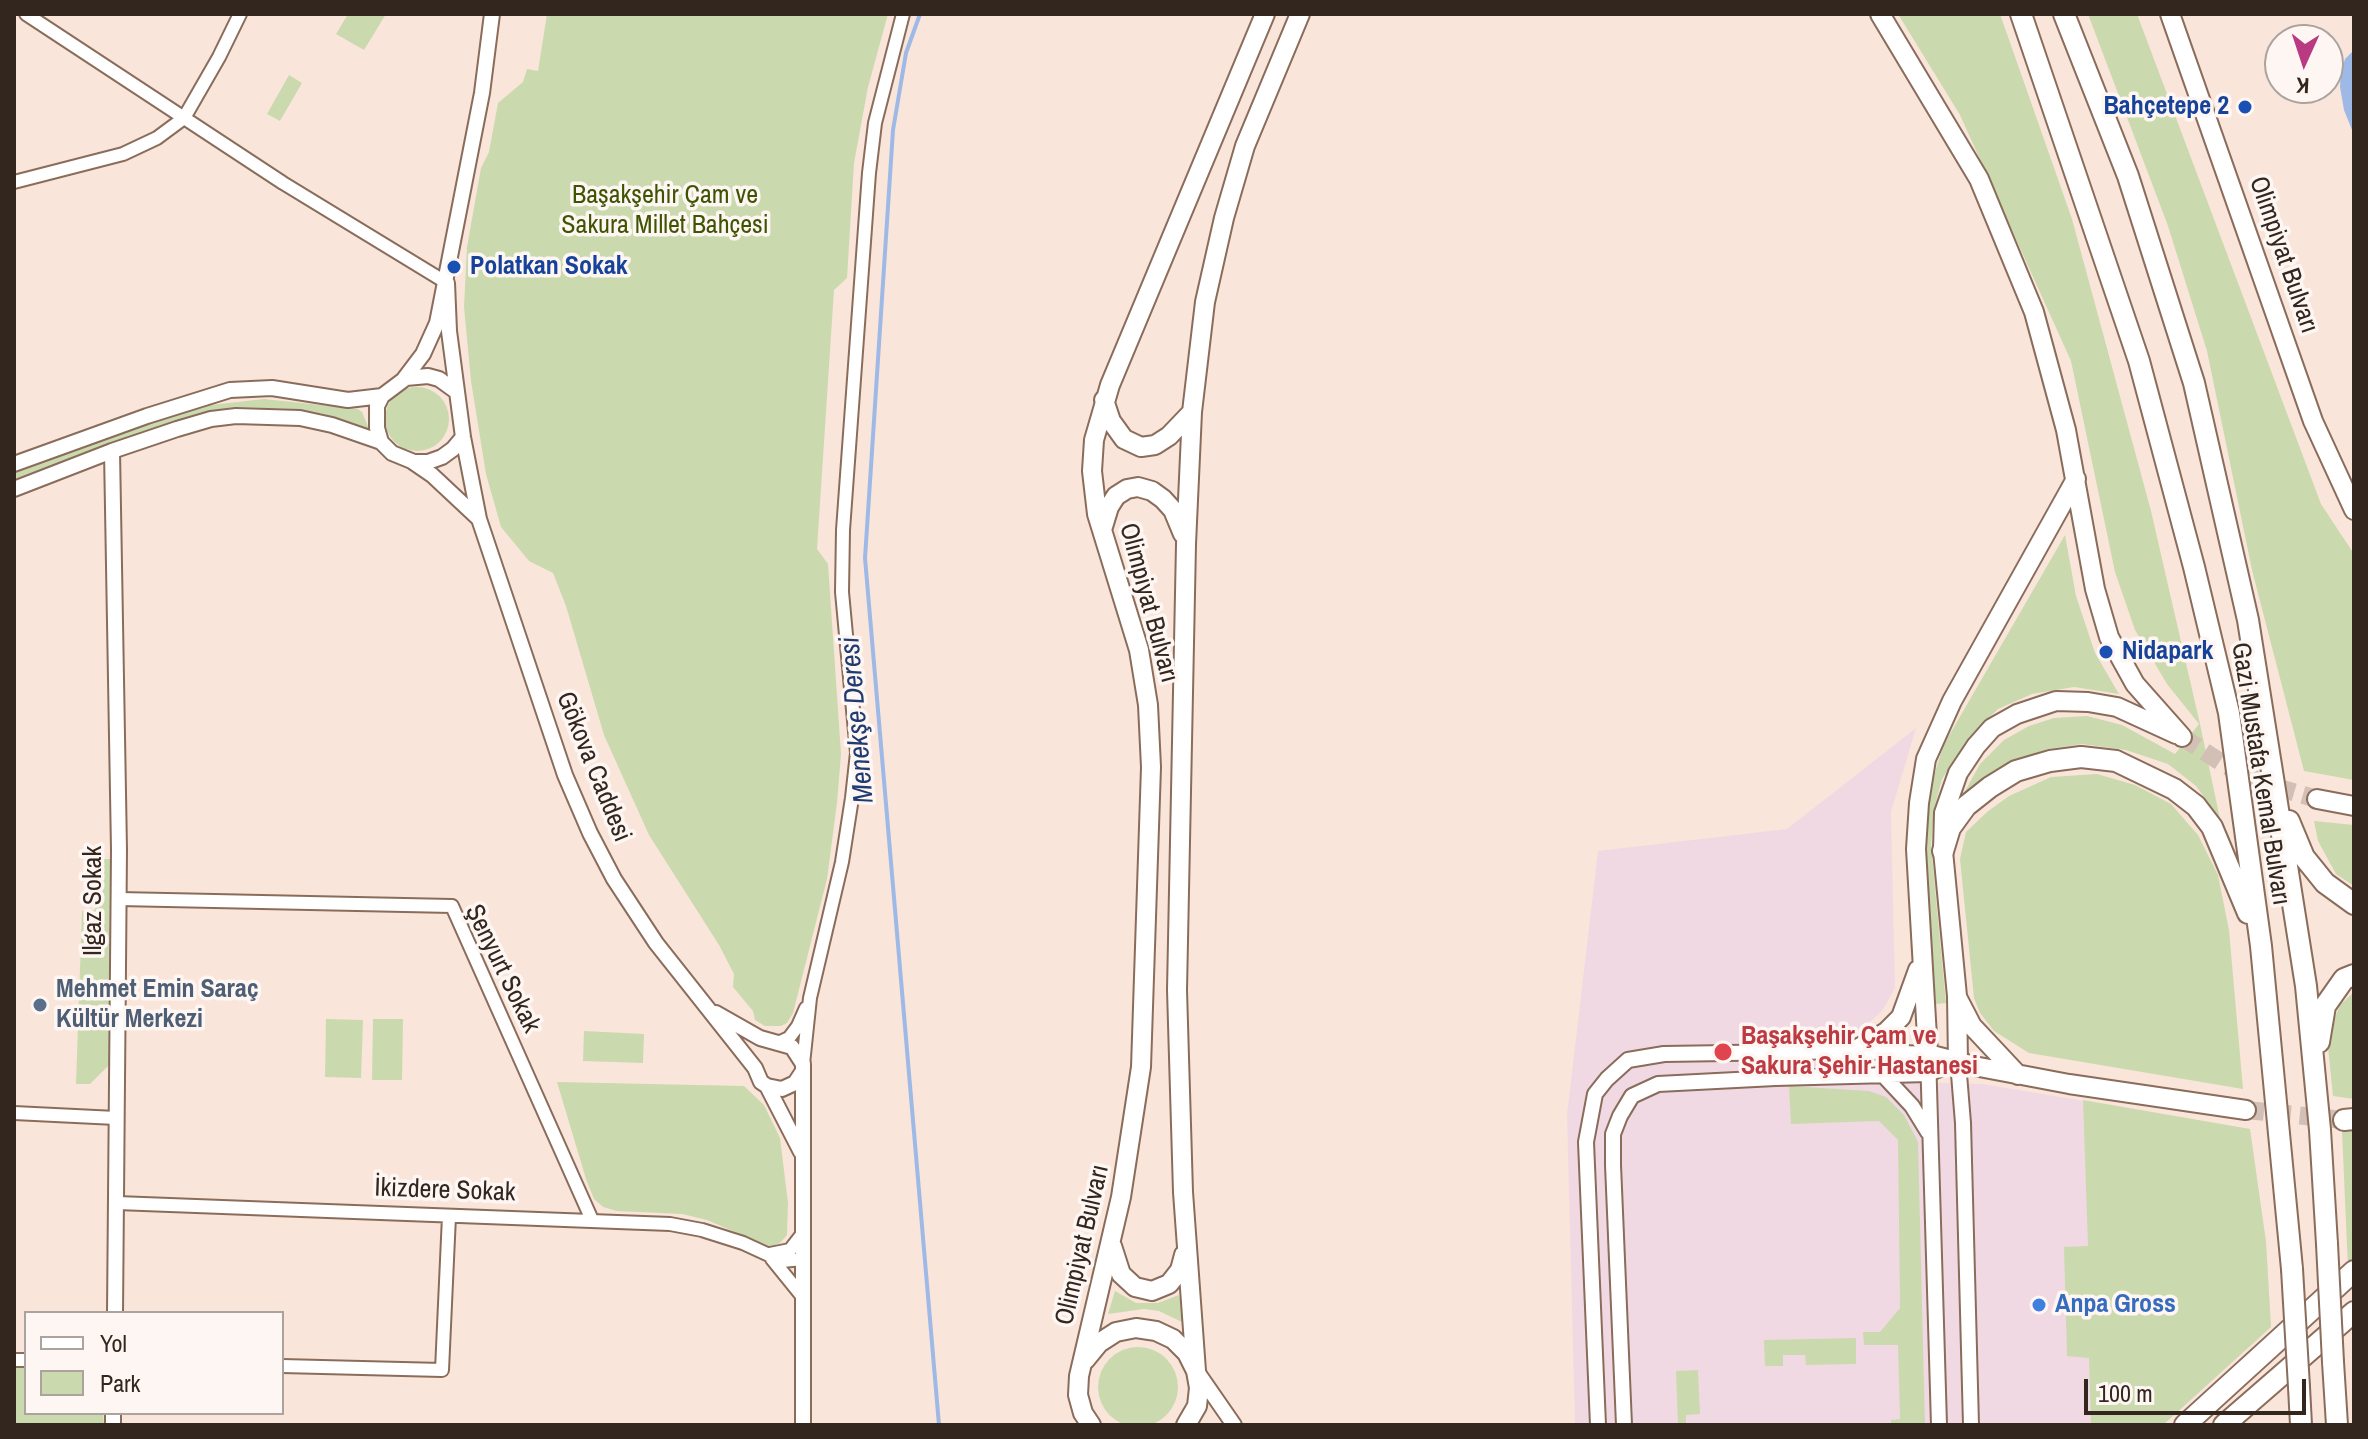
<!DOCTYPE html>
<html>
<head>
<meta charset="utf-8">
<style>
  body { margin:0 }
  #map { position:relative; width:2368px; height:1439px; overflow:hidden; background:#fae5da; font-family:"Archivo Narrow",sans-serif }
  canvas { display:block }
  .frame { position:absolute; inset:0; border:16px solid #32261f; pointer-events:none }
  .legend { position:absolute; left:24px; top:1311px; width:260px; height:104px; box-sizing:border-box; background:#fdf6f2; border:2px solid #aca39e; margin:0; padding:10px 14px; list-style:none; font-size:24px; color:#32261f }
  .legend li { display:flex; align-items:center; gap:16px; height:40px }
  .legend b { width:40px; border:2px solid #aca39e }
  .north { position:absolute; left:2264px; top:24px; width:80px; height:80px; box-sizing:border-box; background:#fdf6f2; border:2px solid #aca39e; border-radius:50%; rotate:183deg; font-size:22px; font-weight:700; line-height:32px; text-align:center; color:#32261f }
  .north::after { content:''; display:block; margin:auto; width:28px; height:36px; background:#ba3983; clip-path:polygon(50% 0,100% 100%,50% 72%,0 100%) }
  .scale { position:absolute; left:2084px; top:1379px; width:222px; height:36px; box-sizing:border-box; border:4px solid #32261f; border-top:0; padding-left:10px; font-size:24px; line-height:28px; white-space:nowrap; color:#32261f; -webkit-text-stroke:6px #fdf6f2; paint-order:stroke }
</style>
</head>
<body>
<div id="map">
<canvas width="2368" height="1439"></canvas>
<div class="frame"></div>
<ul class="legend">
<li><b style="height:10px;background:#fff"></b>Yol</li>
<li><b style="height:22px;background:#cadaae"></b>Park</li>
</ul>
<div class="north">K</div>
<div class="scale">100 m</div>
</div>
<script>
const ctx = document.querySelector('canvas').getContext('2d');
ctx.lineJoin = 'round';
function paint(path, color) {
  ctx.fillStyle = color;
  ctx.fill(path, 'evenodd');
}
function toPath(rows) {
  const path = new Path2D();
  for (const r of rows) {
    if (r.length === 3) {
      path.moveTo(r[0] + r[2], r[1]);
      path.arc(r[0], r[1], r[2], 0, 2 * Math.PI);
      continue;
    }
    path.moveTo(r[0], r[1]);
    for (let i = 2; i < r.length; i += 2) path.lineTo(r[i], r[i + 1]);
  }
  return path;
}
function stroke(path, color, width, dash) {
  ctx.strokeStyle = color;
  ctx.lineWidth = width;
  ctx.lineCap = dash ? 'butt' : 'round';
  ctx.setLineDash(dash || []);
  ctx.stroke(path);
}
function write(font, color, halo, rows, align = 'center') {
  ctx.font = font + ' "Archivo Narrow",sans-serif';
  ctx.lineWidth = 7;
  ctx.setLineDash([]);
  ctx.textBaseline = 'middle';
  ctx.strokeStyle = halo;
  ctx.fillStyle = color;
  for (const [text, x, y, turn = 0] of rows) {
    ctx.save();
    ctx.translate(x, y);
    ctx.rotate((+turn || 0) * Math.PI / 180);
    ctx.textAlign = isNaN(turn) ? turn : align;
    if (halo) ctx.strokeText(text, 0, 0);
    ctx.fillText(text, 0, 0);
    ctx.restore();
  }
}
paint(toPath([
  [1916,728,1891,812,1895,988,1883,1010,1870,1022,1872,1081,1983,1084,2250,1129,2266,1242,2271,1327,2163,1425,1575,1425,1567,1115,1598,851,1787,829]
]), '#f1d9e3');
paint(toPath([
  [348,14,386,14,364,50,336,34],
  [547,14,888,14,868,87,854,163,847,278,834,290,817,549,828,564,841,754,837,803,827,879,793,1013,787,1023,781,1026,765,1026,755,1020,753,1011,733,987,734,974,719,945,649,835,604,735,566,606,553,573,529,561,501,527,486,474,471,381,464,307,467,247,481,168,489,152,498,103,523,82,527,69,538,71],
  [1898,14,2000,14,2072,219,2151,511,2200,724,2220,819,2196,786,2168,764,2126,750,2082,744,2047,749,2009,763,1964,793,1980,764,2004,740,2029,726,2054,718,2087,716,2122,725,2175,754,2199,724,2167,684,2135,630,2115,572,2071,361,1960,115],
  [2088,14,2137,14,2321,504,2354,554,2354,780,2304,771,2252,570,2207,351,2168,226],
  [289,75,302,83,280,121,267,114],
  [417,419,32],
  [264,399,358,409,362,412,369,429,324,414,295,409,234,407,203,412,158,427,14,479,14,473,179,413,202,406],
  [2065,535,2076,596,2095,653,2119,694,2074,687,2032,694,1998,709,1970,736,1942,779,1934,809,1931,846,1946,1003,1936,1004,1923,840,1926,803,1943,746],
  [2097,774,2135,785,2171,804,2198,835,2218,875,2229,930,2243,1089,2029,1053,1994,1031,1980,1013,1974,998,1960,859,1966,832,1987,812,2009,796,2051,777],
  [2314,821,2354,825,2354,886,2336,874,2318,841],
  [97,859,110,859,109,1065,90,1084,76,1084,82,911,95,910],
  [2354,992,2354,1099,2333,1096,2327,1037,2340,1005],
  [326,1019,363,1020,361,1078,325,1077],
  [373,1019,403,1019,402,1080,372,1080],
  [584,1031,644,1034,643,1063,583,1061],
  [557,1082,744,1086,764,1105,780,1138,788,1203,787,1235,780,1243,770,1247,707,1220,682,1214,617,1211,603,1207,594,1199,586,1179],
  [1789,1086,1869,1091,1886,1097,1904,1115,1918,1142,1925,1425,1891,1425,1891,1420,1900,1419,1898,1345,1864,1345,1863,1332,1880,1332,1900,1308,1898,1140,1879,1121,1791,1124],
  [2083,1100,2250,1129,2266,1242,2271,1327,2163,1425,2091,1425,2089,1358,2067,1356,2064,1247,2088,1246],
  [2342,1131,2354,1131,2354,1264,2348,1269],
  [1115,1291,1136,1303,1158,1303,1179,1295,1184,1323,1159,1311,1144,1309,1108,1314],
  [1856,1338,1856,1364,1806,1365,1805,1355,1783,1355,1783,1366,1765,1366,1764,1340],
  [1138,1387,40],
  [14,1367,26,1368,26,1413,103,1413,104,1425,14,1425],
  [1698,1370,1700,1414,1686,1415,1686,1425,1678,1425,1676,1371]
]), '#cadaae');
paint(toPath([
  [2354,50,2354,135,2344,110,2340,87,2341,71,2345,59]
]), '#9fb9e6');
stroke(toPath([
  [920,14,906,53,893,130,865,558,939,1425]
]), '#9fb9e6', 4);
stroke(toPath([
  [2182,737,2225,765,2262,783,2317,799],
  [2246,1110,2344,1120]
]), '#d2bfb5', 18, [18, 9]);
const minor = toPath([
  [26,14,283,183,447,283],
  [14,182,123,154,157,138,184,118,219,57,240,14],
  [119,899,452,906,592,1220],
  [778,1043,789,1038,798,1026,806,1008],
  [803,1064,810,998,842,862,852,798,857,753,842,592,843,530,869,173,875,123,903,14],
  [14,1113,116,1118],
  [117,1203,670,1224,702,1230,743,1243,782,1261,803,1259],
  [770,1254,790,1250,804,1232],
  [772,1259,802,1296],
  [14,1360,26,1360],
  [282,1366,442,1370,449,1216]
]);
const tertiary = toPath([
  [447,283,449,331,463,437,479,519,565,775,590,833,614,879,656,943,755,1068,761,1082,767,1086,782,1089,795,1083,803,1071],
  [404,379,423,354,437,323,482,93,492,14],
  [457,392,439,379,428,376,406,378,382,396,377,406,377,428,381,442,392,453,414,462,428,462,442,457,453,449,463,437],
  [112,451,119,850,115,1313],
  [413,462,432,475,479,519],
  [14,464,147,416,230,390,272,388,348,400,382,396],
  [14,489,112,451,177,429,211,419,236,416,300,418,332,425,381,442],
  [716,1013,760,1038,792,1047,803,1064,803,1425],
  [1884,1076,1912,1106,1928,1132],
  [767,1086,801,1152],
  [1198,1373,1234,1425],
  [113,1413,113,1425],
  [1598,1425,1586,1142,1595,1094,1607,1079,1628,1060,1664,1054,1854,1051,1928,1054,1939,1425],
  [1624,1425,1613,1165,1613,1134,1620,1116,1632,1096,1658,1084,1775,1078,1928,1074,1958,1062,1963,1123,1971,1425]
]);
const primary = toPath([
  [1880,14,1979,179,2034,312,2066,430,2095,589,2109,637,2135,684,2182,737],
  [2170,14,2313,421,2354,510],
  [1104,400,1111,421,1124,439,1141,447,1155,445,1169,436,1192,412],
  [2076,479,1952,701,1926,759,1919,803,1916,849,1928,1054,1974,1066,2069,1084,2246,1110],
  [1102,530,1109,507,1116,496,1127,489,1138,487,1152,491,1163,499,1173,510,1183,534],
  [2317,799,2354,806],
  [1958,999,1972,1026,2018,1075],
  [1854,1051,1886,1032,1901,1017,1918,970],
  [1958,1062,1957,996,1943,851,1944,813,1958,773,1976,746,1992,728,2017,714,2056,701,2088,702,2117,707,2176,734],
  [1112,1246,1121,1274,1135,1287,1152,1291,1169,1284,1180,1270,1184,1255],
  [1085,1360,1099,1343,1116,1332,1136,1328,1156,1331,1173,1339,1187,1353,1196,1371,1199,1388,1197,1406,1186,1425],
  [1196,1371,1183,1192,1177,990,1186,544,1192,412,1205,302,1224,218,1245,146,1300,14],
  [1091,1425,1083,1413,1078,1395,1079,1376,1121,1197,1141,1067,1151,767,1148,705,1139,650,1097,514,1092,471,1094,440,1110,385,1265,14]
]);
const trunk = toPath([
  [2021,14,2139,361,2194,567,2229,713,2261,946,2292,1269],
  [2064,14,2128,176,2194,383,2248,620,2306,986,2320,1130,2327,1244],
  [2289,821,2304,857,2325,883,2354,904],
  [1943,851,1950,828,1966,806,1990,787,2016,771,2050,761,2081,757,2116,761,2174,789,2196,806,2212,827,2248,913],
  [2319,1042,2325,1006,2344,979,2354,975],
  [2344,1120,2354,1119],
  [2333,1362,2337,1425],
  [2299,1387,2301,1425],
  [2185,1425,2354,1271],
  [2224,1425,2354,1312]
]);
stroke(minor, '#8a6c5b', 16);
stroke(tertiary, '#8a6c5b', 18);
stroke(primary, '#8a6c5b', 22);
stroke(trunk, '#8a6c5b', 24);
stroke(minor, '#fff', 12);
stroke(tertiary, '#fff', 14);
stroke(primary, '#fff', 18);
stroke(trunk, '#fff', 20);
const trunkBridge = toPath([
  [2327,1244,2333,1362],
  [2292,1269,2299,1387]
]);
stroke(trunkBridge, '#8a6c5b', 24, []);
stroke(trunkBridge, '#fff', 20);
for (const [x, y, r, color] of [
  [2245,107,8,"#1a4fb4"],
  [454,267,8,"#1a4fb4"],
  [2106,652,8,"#1a4fb4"],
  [40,1005,8,"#5c6f8a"],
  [1723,1052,10,"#e0444e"],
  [2039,1305,8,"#3f7fe0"]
]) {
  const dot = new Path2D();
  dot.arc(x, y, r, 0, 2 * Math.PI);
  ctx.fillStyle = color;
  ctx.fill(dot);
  stroke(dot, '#fdf6f2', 3);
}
write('bold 26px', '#164399', '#fdf6f2', [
  ["Bahçetepe 2",2229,107,"right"],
  ["Polatkan Sokak",470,267],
  ["Nidapark",2122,652]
], 'left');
write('26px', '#3f5403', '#fdf6f2', [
  ["Başakşehir Çam ve",665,196],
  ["Sakura Millet Bahçesi",665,226]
]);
write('26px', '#32261f', '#fdf6f2', [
  ["Olimpiyat Bulvarı",2283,255,71],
  ["Olimpiyat Bulvarı",1148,603,75],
  ["Gökova Caddesi",593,767,68],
  ["Gazi Mustafa Kemal Bulvarı",2260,774,81],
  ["Ilgaz Sokak",94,901,-90],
  ["Şenyurt Sokak",502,969,64],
  ["İkizdere Sokak",445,1191,2],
  ["Olimpiyat Bulvarı",1083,1245,-77]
]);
write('bold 26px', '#4e5e75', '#fdf6f2', [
  ["Mehmet Emin Saraç",56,990],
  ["Kültür Merkezi",56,1020]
], 'left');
write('bold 26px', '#be3a42', '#fdf6f2', [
  ["Başakşehir Çam ve",1741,1037],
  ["Sakura Şehir Hastanesi",1741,1067]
], 'left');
write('bold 26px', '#366cbe', '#fdf6f2', [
  ["Anpa Gross",2055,1305]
], 'left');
write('italic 28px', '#1f3b72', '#fdf6f2', [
  ["Menekşe Deresi",858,720,-95]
]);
</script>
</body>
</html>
